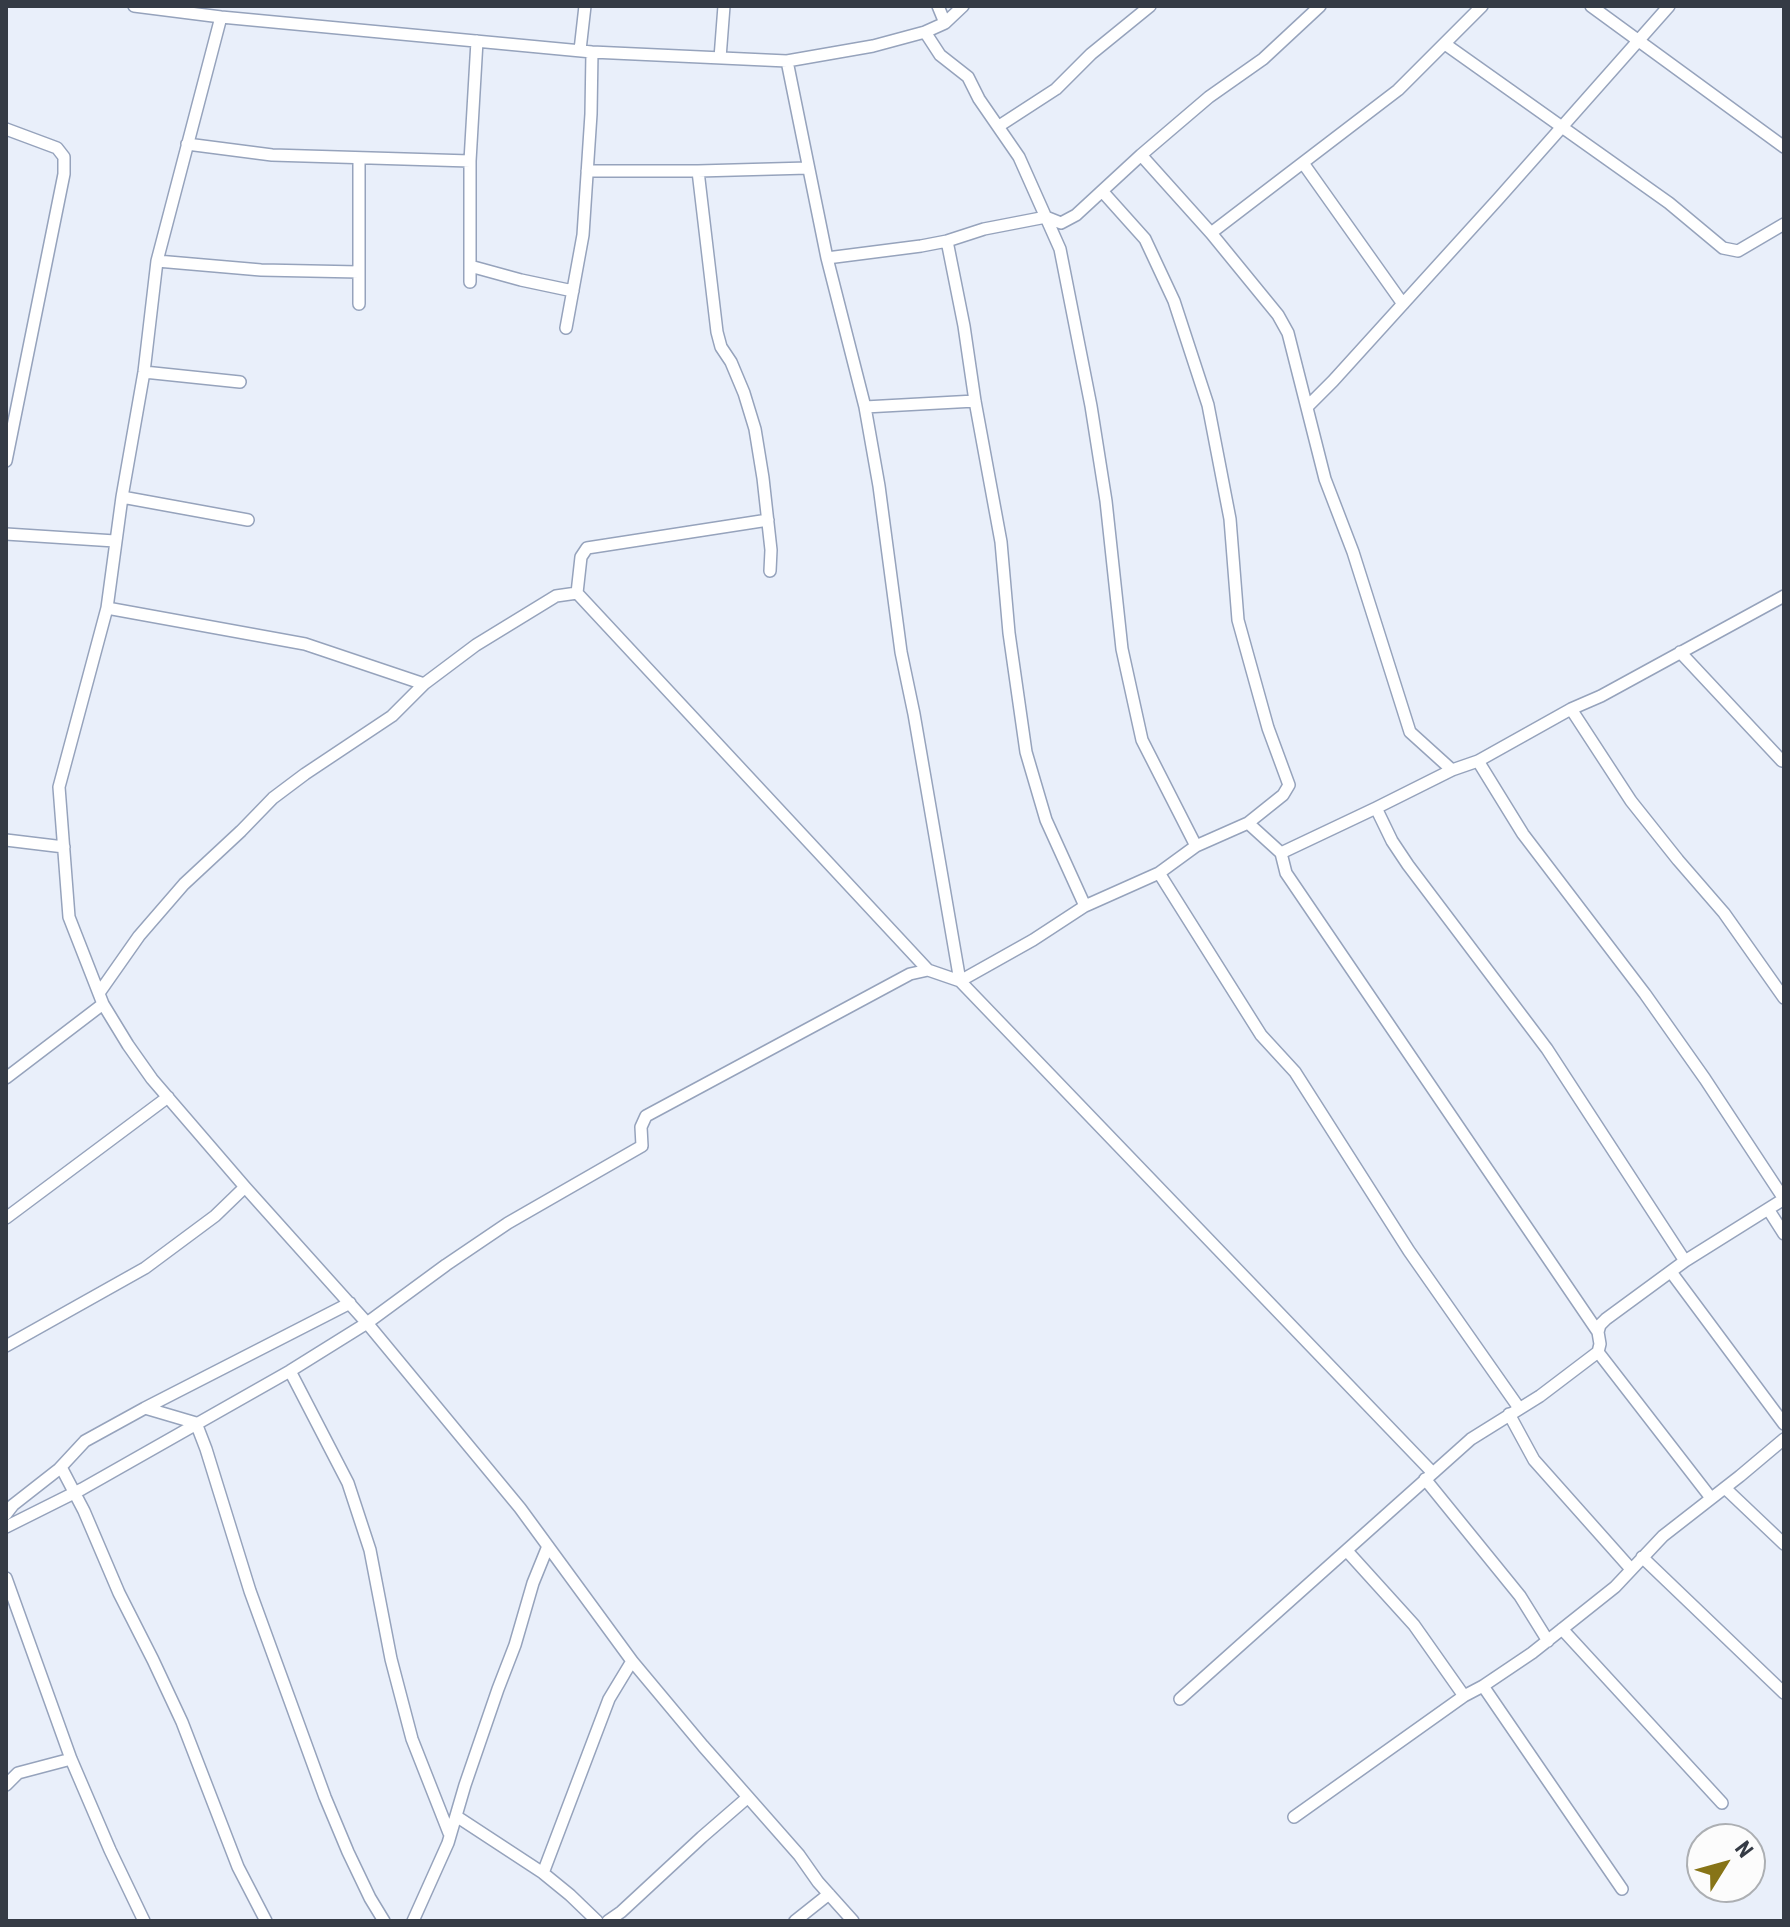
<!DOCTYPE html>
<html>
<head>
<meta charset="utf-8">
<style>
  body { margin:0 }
  #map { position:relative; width:1790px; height:1927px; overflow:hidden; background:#e9effa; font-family:"Roboto Condensed",sans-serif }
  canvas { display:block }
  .frame { position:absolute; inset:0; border:8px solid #353b45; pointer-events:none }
  .north { position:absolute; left:1686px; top:1823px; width:80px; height:80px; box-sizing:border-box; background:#fcfcfc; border:2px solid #acafb3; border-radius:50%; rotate:53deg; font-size:22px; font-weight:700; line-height:32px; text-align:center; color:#353b45 }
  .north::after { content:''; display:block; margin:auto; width:28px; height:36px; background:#877417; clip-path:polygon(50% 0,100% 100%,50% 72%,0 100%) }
</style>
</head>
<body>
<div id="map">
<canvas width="1790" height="1927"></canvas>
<div class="frame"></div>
<div class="north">N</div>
</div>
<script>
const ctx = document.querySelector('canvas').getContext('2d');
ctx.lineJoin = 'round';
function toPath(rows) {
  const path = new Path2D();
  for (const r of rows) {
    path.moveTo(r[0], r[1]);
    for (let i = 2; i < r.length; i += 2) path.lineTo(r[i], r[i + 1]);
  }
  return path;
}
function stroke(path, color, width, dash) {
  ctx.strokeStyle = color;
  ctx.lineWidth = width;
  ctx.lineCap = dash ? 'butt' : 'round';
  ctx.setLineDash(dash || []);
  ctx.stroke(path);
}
const minor = toPath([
  [134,6,221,17,592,52,787,61,873,46,925,32,945,23,963,6],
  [938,6,945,23],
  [1591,6,1784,147],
  [221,17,157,261,144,372,122,497,107,608,59,787,69,917,103,1004,128,1045,152,1079,245,1187,367,1323,520,1508,632,1661,703,1746,799,1855,818,1882,853,1921],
  [925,32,940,55,968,77,979,99,1019,157,1060,249,1091,406,1106,501,1122,649,1142,740,1196,846],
  [1445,44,1669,203,1723,248,1738,251,1784,224],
  [580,50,585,6],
  [720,58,724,6],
  [787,61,827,258,865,407,879,486,901,652,914,714,960,981],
  [999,126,1056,89,1091,54,1150,6],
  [6,129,57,148,64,157,64,174,6,461],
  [187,144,272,155,470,161],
  [1141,155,1209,97,1263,59,1320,6],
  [359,158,359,304],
  [1303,163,1403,304],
  [587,171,698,171,808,168],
  [698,171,717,332,721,347,731,362,744,393,755,429,763,478,771,550,770,571],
  [1102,191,1145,239,1174,301,1208,405,1230,519,1238,620,1268,728,1289,785,1283,795,1248,823],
  [1211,233,1398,90,1482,6],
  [947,241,964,326,975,401,1001,542,1009,633,1026,752,1046,820,1085,906],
  [827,258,921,246,947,241,984,229,1046,217,1061,223,1076,215,1141,155,1211,233,1278,315,1288,333,1325,479,1353,552,1410,732,1452,770],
  [157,261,261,270,359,272],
  [470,266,521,280,573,291],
  [470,282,470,161,477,41],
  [566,328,583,235,591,114,592,52],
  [144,372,240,382],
  [865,407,975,401],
  [1307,407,1333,381,1499,198,1669,6],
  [122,497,248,520],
  [6,534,115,541],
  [577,593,928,970],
  [107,608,305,644,424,684],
  [1680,652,1782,761],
  [1571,709,1631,801,1678,860,1724,913,1784,998],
  [1478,761,1523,834,1645,994,1705,1079,1784,1199],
  [1376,808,1392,841,1408,865,1547,1049,1685,1261],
  [6,840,64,847],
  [1281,853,1286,873,1598,1332],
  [1159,873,1261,1035,1295,1072,1409,1251,1519,1408],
  [960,981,1033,940,1085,906,1159,873,1196,846,1248,823,1281,853,1376,808,1452,770,1478,761,1571,709,1601,696,1784,596],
  [99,993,139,936,184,884,241,831,273,798,305,774,392,716,424,684,476,645,556,596,577,593,581,557,587,548,768,520],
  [6,1078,103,1004],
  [1768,1209,1784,1234],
  [6,1218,168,1097],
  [1671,1272,1784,1424],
  [6,1346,145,1268,215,1216,245,1187],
  [1598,1352,1711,1498],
  [290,1371,348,1483,370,1550,391,1659,412,1739,449,1833],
  [145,1408,350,1303],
  [1509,1414,1534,1460,1631,1569],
  [61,1467,84,1511,119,1593,153,1660,182,1722,238,1867,266,1921],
  [1425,1479,1520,1596,1548,1641],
  [1725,1488,1784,1544],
  [6,1514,13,1505,59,1469,85,1441,145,1408,196,1423,206,1449,250,1591,325,1797,348,1852,370,1898,384,1921],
  [6,1527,82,1489,290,1371,367,1323,446,1265,508,1223,642,1146,641,1127,646,1116,910,974,928,970,960,981,1432,1472],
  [1347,1551,1414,1625,1464,1696],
  [1642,1557,1784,1693],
  [6,1578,71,1759,110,1850,144,1921],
  [1562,1629,1722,1803],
  [1483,1686,1622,1889],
  [1180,1699,1471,1439,1540,1396,1598,1352,1600,1344,1598,1332,1600,1325,1606,1319,1685,1261,1784,1199],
  [6,1785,18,1773,71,1759],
  [456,1816,543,1873,570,1895,597,1921],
  [1294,1817,1464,1696,1483,1686,1532,1653,1615,1587,1663,1536,1740,1476,1784,1439],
  [543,1873,609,1699,632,1661],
  [413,1921,448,1843,465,1785,498,1689,515,1645,533,1583,548,1546],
  [608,1921,621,1912,702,1837,747,1798],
  [795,1921,829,1894]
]);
stroke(minor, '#96a3bc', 14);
stroke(minor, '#fff', 11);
</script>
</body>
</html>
